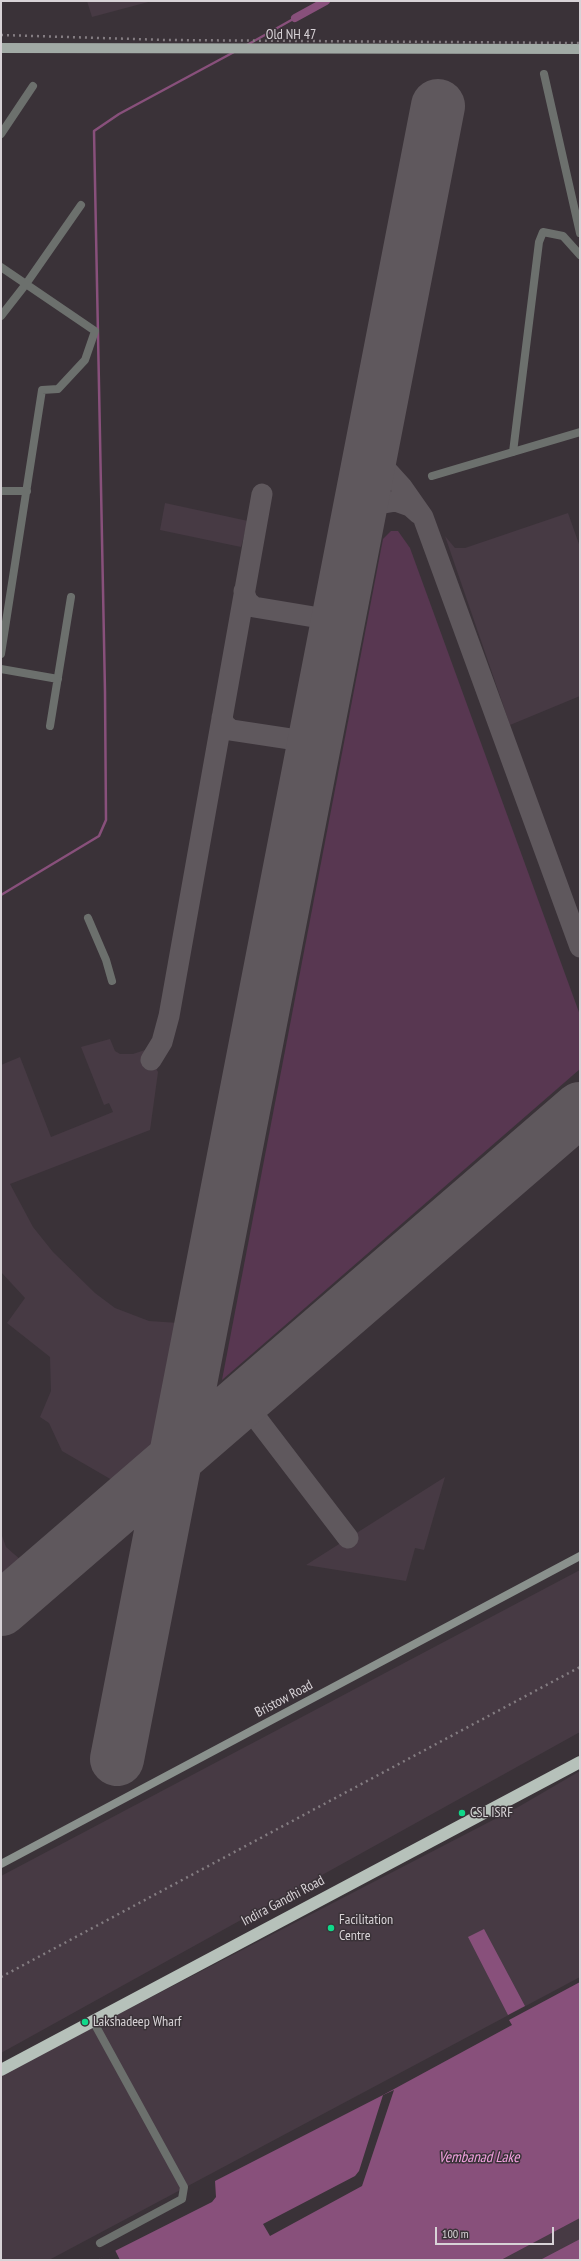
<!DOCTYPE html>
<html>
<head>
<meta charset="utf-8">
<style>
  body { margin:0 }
  #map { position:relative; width:581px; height:2261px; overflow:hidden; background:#3a3238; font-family:"PT Sans Narrow",sans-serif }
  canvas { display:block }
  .frame { position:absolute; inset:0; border:2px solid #d8d3d7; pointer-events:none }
  .scale { position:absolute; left:435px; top:2227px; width:119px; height:18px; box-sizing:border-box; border:2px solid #d8d3d7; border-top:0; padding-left:5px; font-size:12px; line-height:14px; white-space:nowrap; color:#d8d3d7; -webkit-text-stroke:3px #3a3238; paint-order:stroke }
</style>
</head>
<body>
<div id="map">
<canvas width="581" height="2261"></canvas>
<div class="frame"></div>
<div class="scale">100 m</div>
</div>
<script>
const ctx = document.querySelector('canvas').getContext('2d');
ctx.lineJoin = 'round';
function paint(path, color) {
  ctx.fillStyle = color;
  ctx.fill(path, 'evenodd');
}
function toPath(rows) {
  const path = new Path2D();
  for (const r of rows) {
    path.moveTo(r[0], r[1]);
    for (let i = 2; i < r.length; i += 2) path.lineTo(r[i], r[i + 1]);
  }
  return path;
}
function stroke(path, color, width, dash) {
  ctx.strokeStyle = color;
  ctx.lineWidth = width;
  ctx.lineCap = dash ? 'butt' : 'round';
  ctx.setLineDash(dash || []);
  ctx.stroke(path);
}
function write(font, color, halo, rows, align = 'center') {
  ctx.font = font + ' "PT Sans Narrow",sans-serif';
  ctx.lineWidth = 3;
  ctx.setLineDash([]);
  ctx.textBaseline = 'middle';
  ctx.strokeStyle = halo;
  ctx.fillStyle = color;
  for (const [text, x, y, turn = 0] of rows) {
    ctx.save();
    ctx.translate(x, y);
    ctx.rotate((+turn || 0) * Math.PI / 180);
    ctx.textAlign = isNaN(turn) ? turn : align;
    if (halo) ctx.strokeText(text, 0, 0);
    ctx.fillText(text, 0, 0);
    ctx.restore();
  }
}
paint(toPath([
  [87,1,152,1,92,17],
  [165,503,248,521,241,547,160,530],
  [568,513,580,547,580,696,510,725,445,536,455,548,465,548],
  [110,1039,115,1051,120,1054,133,1054,145,1050,158,1072,150,1130,10,1184,33,1227,53,1252,95,1293,115,1308,149,1321,179,1323,156,1445,112,1480,62,1451,49,1423,40,1417,51,1391,50,1357,7,1323,25,1298,1,1272,1,1065,20,1057,51,1137,113,1112,109,1103,104,1105,81,1047],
  [445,1477,424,1550,415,1548,406,1581,306,1565],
  [1,1533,6,1547,22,1561,1,1579],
  [580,1570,580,1732,1,2053,1,1876],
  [580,1771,580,1977,49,2260,1,2260,1,2075,520,1806],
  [580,2218,580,2239,540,2260,501,2260]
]), '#473a44');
paint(toPath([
  [391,531,398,531,410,548,580,1015,580,1069,222,1380,383,539]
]), '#583751');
paint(toPath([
  [484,1929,525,2006,508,2015,468,1937],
  [580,1982,580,2218,501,2260,97,2260,212,2202,216,2197,215,2181,383,2095,512,2025,509,2020],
  [580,2239,580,2260,540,2260]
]), '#88507b');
paint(toPath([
  [394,2090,362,2186,270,2236,263,2224,355,2176,359,2171,383,2095],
  [115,2250,120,2260,97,2260,100,2258]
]), '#3a3238');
stroke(toPath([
  [247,45,295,18],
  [1,895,99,836,106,820,105,692,94,131,119,114,234,52]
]), '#88507b', 2.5);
stroke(toPath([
  [295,18,326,1]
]), '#88507b', 8);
stroke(toPath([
  [378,419,378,458,383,466,402,487,423,517,580,947],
  [354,538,366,515,378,504,396,501,410,506,419,514],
  [244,591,247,601,254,607,320,618,331,617,340,609],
  [222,717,224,724,231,730,297,740,308,739,317,732],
  [297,740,306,745,312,756],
  [151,1060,162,1042,169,1016,262,494],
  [258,1387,255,1392,253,1405,257,1419,348,1538],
  [223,1417,244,1414,257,1419]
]), '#5f585d', 21);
stroke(toPath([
  [1,1609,580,1109],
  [117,1759,438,106]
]), '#5f585d', 54);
stroke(toPath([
  [544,74,580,233],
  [1,134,33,86],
  [1,267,95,331,85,360,58,389,42,390,1,654],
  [1,316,26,284,81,205],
  [513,452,539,242,543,232,563,236,580,255],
  [432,476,580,432],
  [1,491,27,491],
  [1,669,58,679],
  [50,726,71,597],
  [88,918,106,960,112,981],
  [93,2021,184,2187,182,2199,100,2243]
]), '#6c706d', 8);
stroke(toPath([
  [1,1864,580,1556]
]), '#8a918d', 8);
stroke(toPath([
  [1,48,580,49]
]), '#a1aaa5', 10);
stroke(toPath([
  [1,2070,580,1762]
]), '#b6c1ba', 12);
stroke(toPath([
  [1,35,167,40,580,43],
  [1,1977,580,1667]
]), '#847d82', 2.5, [2, 4]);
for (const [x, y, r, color] of [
  [462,1813,4,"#10d98a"],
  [331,1928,4,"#10d98a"],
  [85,2022,4,"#10d98a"]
]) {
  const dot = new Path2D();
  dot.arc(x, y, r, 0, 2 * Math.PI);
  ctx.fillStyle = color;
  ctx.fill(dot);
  stroke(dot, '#3a3238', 1.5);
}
write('14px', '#d8d3d7', '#3a3238', [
  ["Old NH 47",291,35],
  ["Bristow Road",284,1699,-28],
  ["Indira Gandhi Road",283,1901,-28]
]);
write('14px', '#d8d3d7', '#3a3238', [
  ["CSL ISRF",470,1813],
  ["Facilitation",339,1920],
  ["Centre",339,1936],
  ["Lakshadeep Wharf",93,2022]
], 'left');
write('italic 15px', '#f3a2e0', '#3a3238', [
  ["Vembanad Lake",479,2158]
]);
</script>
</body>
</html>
